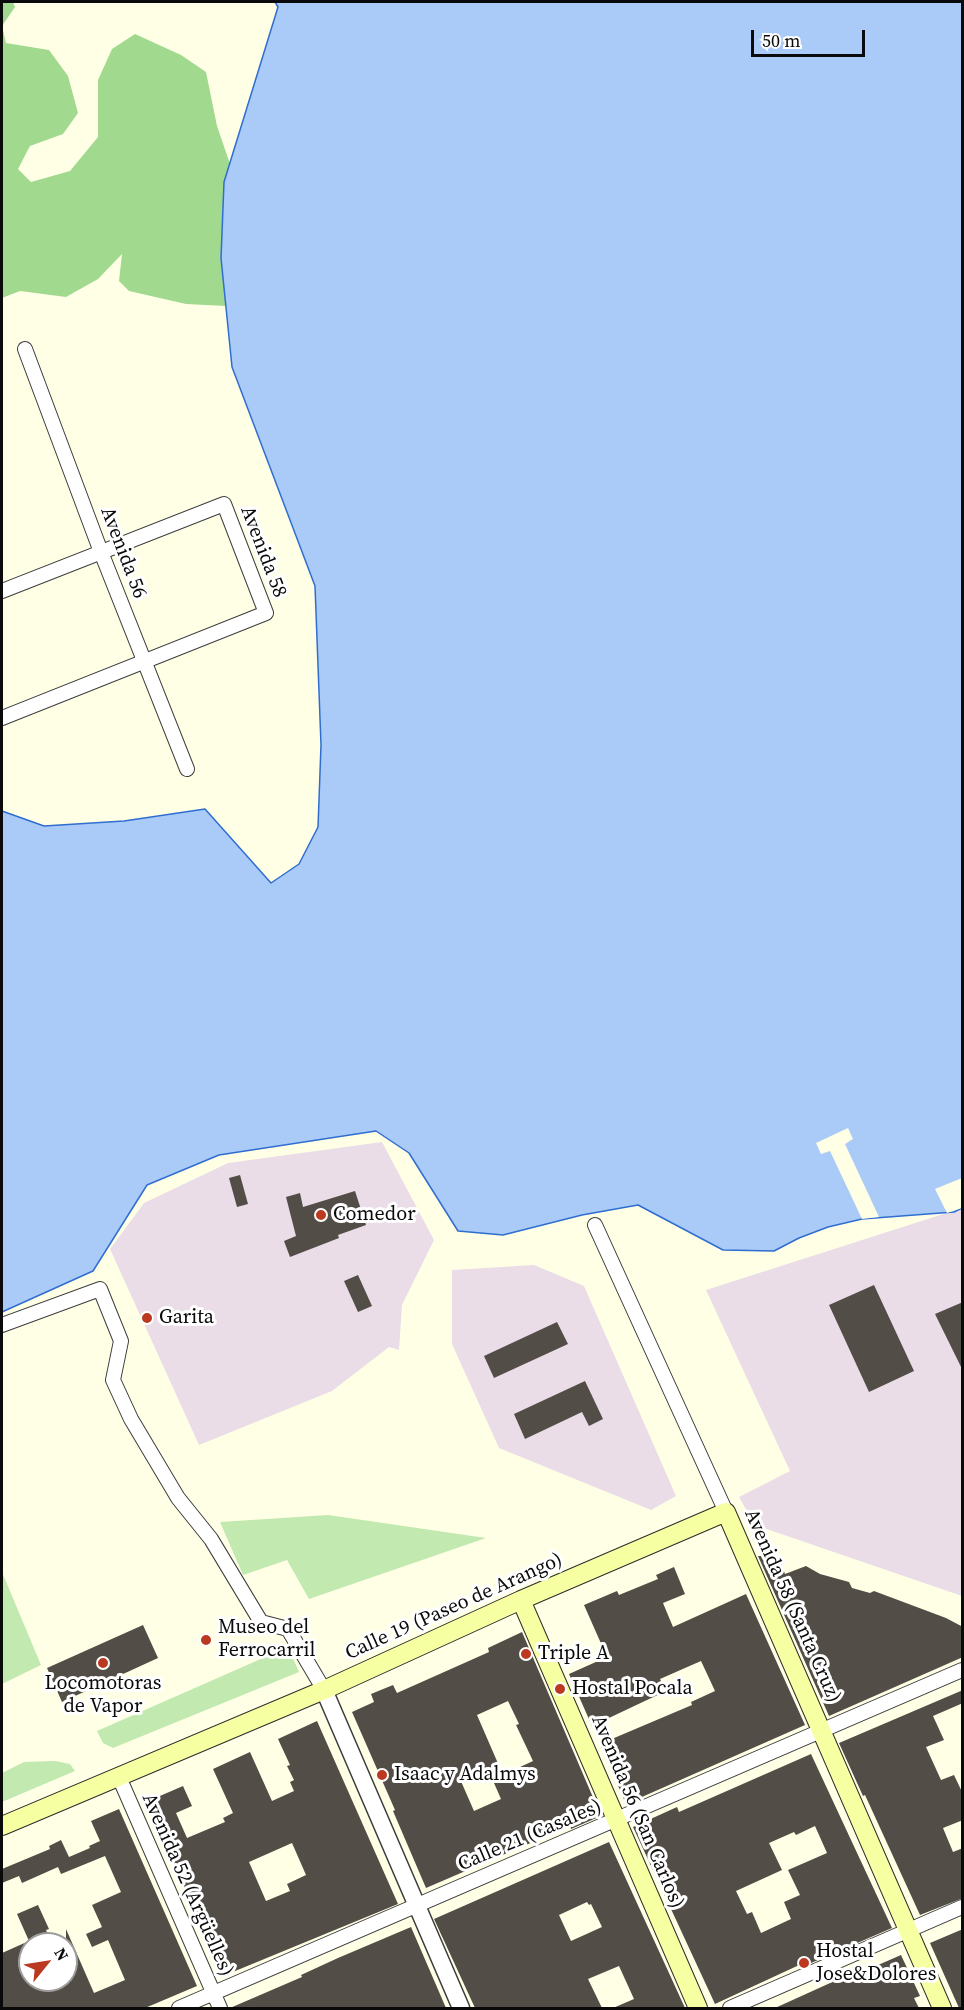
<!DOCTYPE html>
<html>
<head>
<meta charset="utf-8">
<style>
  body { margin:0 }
  #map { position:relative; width:964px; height:2010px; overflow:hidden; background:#ffffe6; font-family:"Source Serif 4",serif }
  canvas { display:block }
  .frame { position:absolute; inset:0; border:3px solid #0a0a0a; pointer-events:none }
  .north { position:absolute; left:18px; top:1932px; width:60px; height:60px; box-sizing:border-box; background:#fff; border:2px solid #9d9d9d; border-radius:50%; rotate:60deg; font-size:16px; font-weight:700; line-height:24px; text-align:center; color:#0a0a0a }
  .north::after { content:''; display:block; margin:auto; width:21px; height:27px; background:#bb3920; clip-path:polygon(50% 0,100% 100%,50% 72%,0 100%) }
  .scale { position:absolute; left:751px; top:30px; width:114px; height:27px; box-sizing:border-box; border:3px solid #0a0a0a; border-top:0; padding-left:8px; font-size:18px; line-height:21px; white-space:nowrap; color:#0a0a0a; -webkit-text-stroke:4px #fff; paint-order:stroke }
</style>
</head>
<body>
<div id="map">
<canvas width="964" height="2010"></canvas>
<div class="frame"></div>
<div class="north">N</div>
<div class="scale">50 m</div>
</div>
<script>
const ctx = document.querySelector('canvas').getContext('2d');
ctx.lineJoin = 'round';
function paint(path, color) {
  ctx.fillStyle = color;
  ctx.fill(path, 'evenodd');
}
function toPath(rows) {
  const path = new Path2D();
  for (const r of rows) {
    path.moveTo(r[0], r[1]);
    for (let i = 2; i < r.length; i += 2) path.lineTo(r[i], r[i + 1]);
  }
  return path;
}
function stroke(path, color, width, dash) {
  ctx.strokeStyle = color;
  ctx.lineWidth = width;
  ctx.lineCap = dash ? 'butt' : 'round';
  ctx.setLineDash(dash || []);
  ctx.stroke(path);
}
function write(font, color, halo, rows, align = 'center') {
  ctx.font = font + ' "Source Serif 4",serif';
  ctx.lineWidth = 6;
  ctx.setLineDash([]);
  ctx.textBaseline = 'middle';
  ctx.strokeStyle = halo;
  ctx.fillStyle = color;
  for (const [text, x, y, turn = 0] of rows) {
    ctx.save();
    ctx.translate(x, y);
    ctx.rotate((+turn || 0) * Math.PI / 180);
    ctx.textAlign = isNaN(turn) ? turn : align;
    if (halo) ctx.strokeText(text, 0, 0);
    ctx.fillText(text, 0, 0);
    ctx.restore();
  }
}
paint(toPath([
  [382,1142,434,1240,402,1305,399,1350,389,1347,332,1391,199,1445,110,1249,144,1203,228,1163],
  [962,1208,962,1596,755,1525,739,1497,790,1471,706,1290],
  [534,1265,584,1286,676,1496,651,1510,499,1448,452,1344,452,1270]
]), '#eadde8');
paint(toPath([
  [328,1515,486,1538,309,1599,287,1560,243,1575,220,1522],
  [2,1572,41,1665,2,1684],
  [288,1647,299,1672,113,1748,103,1743,97,1731],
  [55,1761,70,1764,75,1771,2,1802,2,1773,24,1762]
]), '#c2e9b0');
paint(toPath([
  [2,2,13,2,15,7,2,26,6,43,49,50,68,76,78,113,63,134,30,146,18,169,31,182,70,171,98,137,98,80,112,49,135,34,181,55,206,72,217,126,230,164,224,182,221,258,226,306,186,304,129,291,119,281,122,254,98,279,66,297,20,291,2,298]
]), '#a1da8f');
const water = toPath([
  [275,2,962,2,962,1208,954,1212,862,1219,828,1227,799,1238,774,1251,723,1250,638,1205,582,1215,503,1235,458,1231,409,1153,376,1131,219,1155,147,1185,93,1271,2,1312,2,811,44,826,124,821,205,809,271,883,299,864,318,827,321,745,315,586,232,367,221,258,224,182,278,7,275,2]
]);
paint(water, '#aacaf7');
stroke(water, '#2f6ed0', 1.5);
paint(toPath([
  [848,1128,853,1139,845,1144,879,1217,862,1219,830,1151,821,1154,816,1143],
  [962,1178,962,1208,947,1213,935,1189]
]), '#ffffe6');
paint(toPath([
  [240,1175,248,1204,237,1207,229,1178],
  [355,1191,366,1225,338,1235,339,1238,290,1257,284,1241,296,1236,286,1197,300,1193,303,1207],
  [358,1275,372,1306,358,1312,344,1281],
  [874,1285,914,1371,869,1392,829,1305],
  [963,1302,963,1371,935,1314],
  [557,1322,568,1344,494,1378,484,1356],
  [585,1381,603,1419,589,1426,582,1412,525,1439,514,1414],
  [758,1556,778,1556,785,1574,806,1566,820,1574,849,1582,852,1588,870,1593,874,1591,946,1618,963,1627,963,1657,829,1716],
  [674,1567,685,1594,663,1603,673,1627,746,1594,805,1725,626,1804,600,1744,692,1705,691,1702,715,1691,701,1661,660,1679,666,1691,592,1726,569,1674,607,1657,584,1605,617,1591,619,1595,658,1579,656,1575],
  [143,1625,158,1658,62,1702,47,1668],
  [522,1632,601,1816,571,1829,570,1826,426,1888,393,1811,395,1810,352,1712,374,1702,371,1694,393,1685,397,1693,489,1652,488,1648],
  [508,1701,519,1724,516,1725,533,1761,503,1775,477,1715],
  [487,1767,501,1799,474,1811,460,1779],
  [963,1690,963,1703,933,1716,944,1740,926,1747,941,1780,954,1775,963,1794,963,1820,943,1828,953,1852,963,1848,963,1898,920,1915,865,1795,863,1796,839,1743],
  [317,1721,398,1904,223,1976,165,1842,164,1843,146,1802,183,1786,192,1806,176,1813,187,1838,225,1822,223,1818,233,1813,213,1769,250,1752,272,1801,294,1791,290,1782,294,1780,287,1766,290,1765,278,1739],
  [292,1843,306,1875,287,1884,290,1891,266,1901,249,1862],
  [811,1754,892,1928,811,1963,810,1960,715,2004,633,1827,677,1807,679,1812],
  [815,1826,827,1853,788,1870,800,1895,784,1902,791,1919,761,1933,752,1912,747,1914,736,1891,782,1870,769,1843,794,1832,796,1835],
  [119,1809,197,1986,145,2008,2,2008,2,1953,29,1941,17,1914,38,1905,49,1929,46,1930,52,1944,30,1943,30,1980,72,1980,66,1966,66,1929,94,1993,125,1980,108,1940,92,1947,86,1934,102,1927,92,1905,121,1892,105,1856,61,1874,58,1867,22,1883,19,1876,2,1883,2,1869,50,1849,49,1846,61,1840,69,1857,90,1848,89,1846,100,1841,91,1821],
  [609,1842,685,2008,613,2008,634,1999,619,1966,588,1979,602,2008,475,2008,434,1919],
  [587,1902,589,1905,591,1904,602,1927,571,1941,559,1915],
  [411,1927,446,2008,230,2008,302,1977,301,1975,338,1958],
  [963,1929,963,2008,959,2008,930,1943],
  [901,1955,920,1996,914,1998,919,2008,775,2008,861,1969,862,1972]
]), '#524d46');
const minor = toPath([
  [25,349,101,552,187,769],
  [2,591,224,504,266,613,2,718],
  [595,1225,726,1512],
  [2,1325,100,1289,121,1341,113,1380,131,1419,178,1498,211,1539,261,1622,288,1629,324,1690],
  [119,1777,220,2008],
  [179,2008,962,1670],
  [730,2008,962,1907]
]);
const tertiary = toPath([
  [324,1690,461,2008]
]);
const secondary = toPath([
  [521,1600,698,2008],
  [2,1826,324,1690,521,1600,726,1512,942,2008]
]);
stroke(minor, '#3d3d3d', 16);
stroke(tertiary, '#3d3d3d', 19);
stroke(secondary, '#2c2c2c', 20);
stroke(minor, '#fff', 14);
stroke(tertiary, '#fff', 16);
stroke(secondary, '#f6ffa1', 18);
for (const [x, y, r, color] of [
  [321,1215,6,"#bb3920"],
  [147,1318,6,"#bb3920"],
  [206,1640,6,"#bb3920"],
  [526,1654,6,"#bb3920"],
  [103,1663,6,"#bb3920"],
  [560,1689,6,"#bb3920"],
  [382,1775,6,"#bb3920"],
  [804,1963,6,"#bb3920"]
]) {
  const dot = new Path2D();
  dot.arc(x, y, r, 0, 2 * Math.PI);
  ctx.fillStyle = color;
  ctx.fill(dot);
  stroke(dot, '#fff', 2);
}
write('20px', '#0a0a0a', '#fff', [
  ["Avenida 58",263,552,69],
  ["Avenida 56",123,553,69],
  ["Avenida 58 (Santa Cruz)",792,1606,66],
  ["Calle 19 (Paseo de Arango)",454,1607,-24],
  ["Avenida 56 (San Carlos)",637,1812,67],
  ["Calle 21 (Casales)",530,1836,-23],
  ["Avenida 52 (Argüelles)",187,1885,66]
]);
write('20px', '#0a0a0a', '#fff', [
  ["Comedor",333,1215],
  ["Garita",159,1318],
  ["Museo del",218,1628],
  ["Ferrocarril",218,1651],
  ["Triple A",538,1654],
  ["Locomotoras",103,1684,"center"],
  ["de Vapor",103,1707,"center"],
  ["Hostal Pocala",572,1689],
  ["Isaac y Adalmys",394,1775],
  ["Hostal",816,1952],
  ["Jose&Dolores",816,1975]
], 'left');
</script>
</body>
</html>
